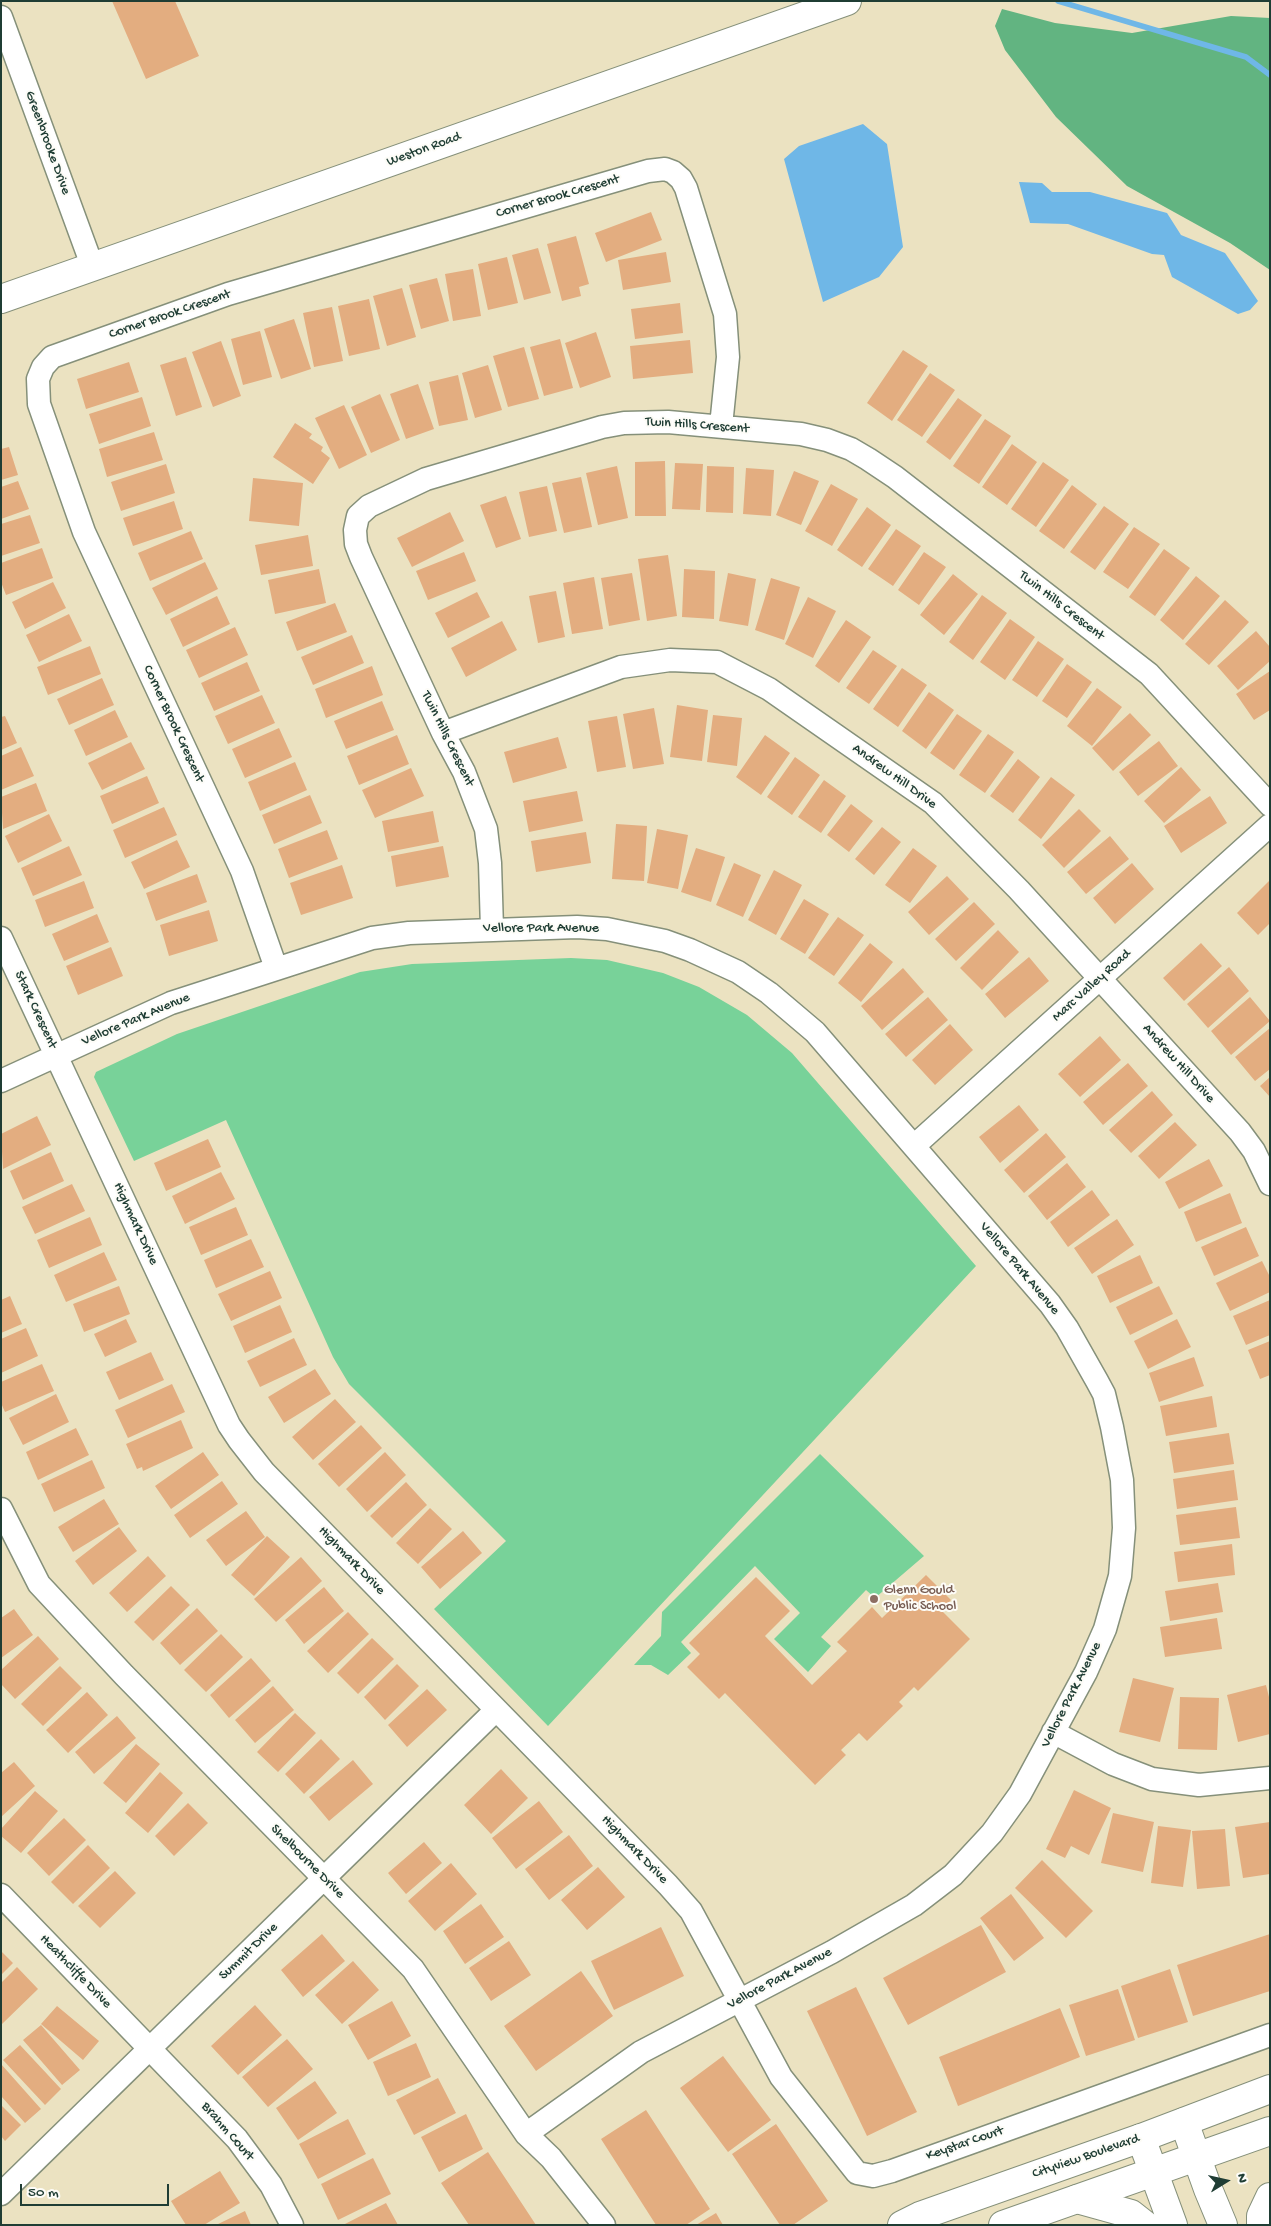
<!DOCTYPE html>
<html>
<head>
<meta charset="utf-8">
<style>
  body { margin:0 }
  #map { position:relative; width:1271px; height:2226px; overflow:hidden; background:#ebe2c1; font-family:"Gochi Hand",sans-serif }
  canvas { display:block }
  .frame { position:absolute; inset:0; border:2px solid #1f3d34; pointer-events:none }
  .north { position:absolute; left:1201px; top:2156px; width:50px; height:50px; -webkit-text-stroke:4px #fdfcf7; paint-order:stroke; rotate:80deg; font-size:14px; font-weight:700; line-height:20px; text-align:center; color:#1f3d34 }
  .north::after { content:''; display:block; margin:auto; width:18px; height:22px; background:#1f3d34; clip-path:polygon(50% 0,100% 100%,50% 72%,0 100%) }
  .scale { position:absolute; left:20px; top:2184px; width:149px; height:22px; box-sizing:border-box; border:2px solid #1f3d34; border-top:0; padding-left:6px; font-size:15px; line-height:18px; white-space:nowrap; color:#1f3d34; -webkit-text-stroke:4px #fdfcf7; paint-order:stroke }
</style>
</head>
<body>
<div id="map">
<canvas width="1271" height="2226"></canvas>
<div class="frame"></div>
<div class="north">N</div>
<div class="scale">50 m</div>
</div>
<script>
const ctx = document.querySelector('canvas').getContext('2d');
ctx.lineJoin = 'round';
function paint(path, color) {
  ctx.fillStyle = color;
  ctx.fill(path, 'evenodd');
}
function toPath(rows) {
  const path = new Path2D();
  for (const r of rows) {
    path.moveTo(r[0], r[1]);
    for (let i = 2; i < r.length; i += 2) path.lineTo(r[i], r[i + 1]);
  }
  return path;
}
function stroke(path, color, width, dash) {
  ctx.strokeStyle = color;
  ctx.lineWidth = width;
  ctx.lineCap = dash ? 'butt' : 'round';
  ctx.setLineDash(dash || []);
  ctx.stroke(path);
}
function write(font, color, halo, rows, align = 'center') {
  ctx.font = font + ' "Gochi Hand",sans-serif';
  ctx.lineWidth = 4;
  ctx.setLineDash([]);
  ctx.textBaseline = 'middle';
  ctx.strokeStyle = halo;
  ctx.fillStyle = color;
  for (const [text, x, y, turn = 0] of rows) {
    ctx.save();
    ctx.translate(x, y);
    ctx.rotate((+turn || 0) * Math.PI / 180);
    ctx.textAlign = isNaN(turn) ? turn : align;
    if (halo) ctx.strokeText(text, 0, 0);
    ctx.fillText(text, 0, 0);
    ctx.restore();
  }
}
paint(toPath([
  [571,958,607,960,663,973,699,987,747,1015,792,1053,976,1266,548,1726,434,1609,506,1541,349,1384,333,1357,226,1120,134,1161,94,1077,96,1072,177,1034,360,972,412,964],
  [820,1454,924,1556,875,1598,866,1590,821,1637,831,1646,808,1672,774,1639,800,1613,755,1566,681,1642,691,1653,668,1675,651,1665,634,1665,661,1636,662,1612]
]), '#78d299');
paint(toPath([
  [1002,9,1055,23,1132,33,1231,16,1270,18,1270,270,1230,243,1127,186,1056,117,1005,50,995,26]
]), '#62b481');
paint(toPath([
  [863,124,887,144,903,247,879,277,823,302,784,159,799,146],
  [1019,182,1042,183,1052,192,1090,192,1167,213,1181,235,1225,253,1258,301,1250,310,1238,314,1172,277,1164,255,1152,254,1068,224,1030,223]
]), '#6fb7e7');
stroke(toPath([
  [1058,1,1246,57,1270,75]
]), '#6fb7e7', 5.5);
paint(toPath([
  [112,1,175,1,199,56,146,79],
  [651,212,662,240,606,262,595,233],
  [576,236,589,284,579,287,581,296,562,301,547,244],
  [538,248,551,293,524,300,512,255],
  [666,252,671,282,623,290,618,260],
  [507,257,518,303,488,310,478,264],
  [473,269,481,316,453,321,445,274],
  [437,278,449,321,421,329,409,285],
  [402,288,416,337,387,346,373,296],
  [369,299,380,349,349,356,338,306],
  [680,303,683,333,635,339,631,309],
  [332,307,343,361,314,367,303,313],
  [294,319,311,369,281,379,264,329],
  [260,331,272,377,243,385,231,339],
  [596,332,611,377,580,388,565,343],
  [560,339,573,388,544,396,530,347],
  [690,340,693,373,633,379,630,346],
  [221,341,241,396,213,407,192,352],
  [524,347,539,399,508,407,493,356],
  [903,350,928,366,892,421,867,403],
  [186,357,202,407,176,416,160,365],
  [129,362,139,392,86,409,77,379],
  [488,365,502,410,475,418,462,373],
  [930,373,955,390,922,437,897,420],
  [458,375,468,420,439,426,429,382],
  [418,384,434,429,406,439,390,394],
  [380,394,400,440,371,453,351,407],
  [142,397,151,426,99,444,89,414],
  [958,398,982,415,950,460,926,442],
  [344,405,367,455,339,469,315,418],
  [985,419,1011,436,979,484,953,466],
  [295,423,312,434,309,438,323,447,321,451,330,458,313,484,273,457],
  [154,432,163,460,107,477,99,449],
  [1012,444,1037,462,1007,505,982,487],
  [9,447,18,475,1,480,1,449],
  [665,461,666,516,635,516,635,462],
  [1043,462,1069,480,1036,527,1011,509],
  [675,463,703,464,700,510,672,509],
  [166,464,175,493,121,511,111,482],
  [617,466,628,518,598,525,586,473],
  [707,466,734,467,733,513,706,512],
  [746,468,774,470,771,516,743,514],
  [794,471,819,481,801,525,776,515],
  [581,477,592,527,564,533,552,483],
  [253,478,303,483,299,526,249,521],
  [18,481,29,509,1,519,1,487],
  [831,484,858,499,832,546,805,531],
  [1072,485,1097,504,1064,549,1039,531],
  [547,486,557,531,529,537,519,492],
  [506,496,521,539,496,548,480,505],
  [174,501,183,529,133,546,123,518],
  [1104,506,1129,524,1095,570,1070,552],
  [867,507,891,525,862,567,837,550],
  [450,512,464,541,412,567,397,538],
  [30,515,40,543,1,556,1,524],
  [1134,527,1160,544,1128,589,1103,572],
  [896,529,921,546,893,586,868,569],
  [191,531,203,559,150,581,138,553],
  [308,535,313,566,261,575,255,545],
  [42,548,53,578,6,595,1,582,1,563],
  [1164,549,1190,568,1155,616,1129,597],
  [464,552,476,581,428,600,416,571],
  [924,552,946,567,919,605,898,590],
  [668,555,677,616,647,621,638,559],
  [205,562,218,589,166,615,152,588],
  [319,569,326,603,275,614,268,580],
  [684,569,715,571,714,619,682,617],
  [632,573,640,620,609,626,601,578],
  [728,573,756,579,748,626,719,621],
  [953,574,978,594,944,635,920,615],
  [1196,576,1220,596,1183,640,1160,620],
  [594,577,603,629,572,634,563,583],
  [771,578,800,587,784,640,755,630],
  [53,582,66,608,25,629,12,602],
  [556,591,565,637,538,643,529,596],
  [477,592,490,617,448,638,435,613],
  [982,595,1007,613,973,660,949,642],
  [217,596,230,624,183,647,170,619],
  [808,597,836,611,813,658,785,644],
  [1225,600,1249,622,1209,665,1185,644],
  [335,603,347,632,297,651,286,622],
  [69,614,82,641,39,662,26,635],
  [1010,619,1035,637,1005,680,980,662],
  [846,620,871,637,839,683,815,666],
  [502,621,517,650,466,677,451,648],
  [235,627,248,655,199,678,186,650],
  [1256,631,1270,647,1270,661,1238,690,1217,666],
  [352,635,364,663,313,685,301,657],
  [1038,641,1064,659,1037,697,1012,680],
  [90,646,101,674,48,695,37,667],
  [873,650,897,666,869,704,846,688],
  [247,662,260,691,214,711,201,683],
  [1067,664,1092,682,1067,718,1042,701],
  [372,666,383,695,326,718,315,689],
  [902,668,927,685,898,727,873,709],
  [1270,671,1270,710,1254,720,1236,694],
  [102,678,114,705,69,725,57,699],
  [1097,688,1122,707,1092,746,1067,726],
  [929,692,954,710,926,749,902,731],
  [262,695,275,723,228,744,215,716],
  [382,701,394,730,346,749,334,721],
  [677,705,708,710,702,761,670,757],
  [654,708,664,764,633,769,623,714],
  [115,710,128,737,86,756,74,730],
  [1130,713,1151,735,1113,771,1092,748],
  [957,714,982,731,954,770,930,753],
  [713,715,742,718,737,766,707,762],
  [5,716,17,743,1,750,1,717],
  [617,716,626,767,597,772,588,721],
  [279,728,292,757,245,778,232,749],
  [988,734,1014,752,985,793,959,775],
  [397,735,409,764,359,785,347,756],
  [765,735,790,753,761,795,736,777],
  [558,737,567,768,513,783,504,752],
  [1159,741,1178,766,1138,796,1119,772],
  [131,742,145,769,102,790,88,763],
  [21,747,34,776,1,790,1,756],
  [795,757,820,775,792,815,767,797],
  [1018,759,1040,777,1013,813,990,796],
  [295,762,307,790,260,811,248,782],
  [1181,767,1201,790,1164,823,1144,801],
  [411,768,424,796,375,818,362,790],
  [147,776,159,803,112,824,100,796],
  [1051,777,1075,795,1041,839,1018,820],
  [824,780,846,796,821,833,798,817],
  [36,783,47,811,3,829,1,797],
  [577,791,583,821,529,832,523,801],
  [310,795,322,823,274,844,262,815],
  [1210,796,1227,823,1181,853,1164,826],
  [851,804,873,821,849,852,827,835],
  [164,807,177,835,125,858,113,830],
  [1079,809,1101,831,1064,868,1042,845],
  [433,811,439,842,388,852,382,821],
  [49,814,62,841,18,863,5,836],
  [616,824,647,826,644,881,612,879],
  [882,827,901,842,874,875,855,859],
  [657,829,688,835,678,889,647,883],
  [327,830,338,859,289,878,278,849],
  [586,832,591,863,536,872,531,841],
  [1110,836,1129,859,1086,894,1067,872],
  [177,840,190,867,144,889,131,862],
  [69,846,82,875,33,896,21,868],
  [443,846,449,877,396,887,391,856],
  [696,848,725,857,711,902,681,892],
  [913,848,937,866,910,903,885,885],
  [734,863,761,875,743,917,716,905],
  [1132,863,1154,889,1115,924,1093,898],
  [342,865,353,898,301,915,290,883],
  [774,870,802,885,776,935,748,920],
  [197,874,207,902,156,921,146,893],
  [947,876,969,899,929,935,908,912],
  [1270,880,1270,923,1258,935,1237,913],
  [84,881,94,908,45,927,35,900],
  [804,899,829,914,805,954,780,939],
  [974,902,995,924,956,961,935,939],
  [209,910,218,941,169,956,160,925],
  [97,914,109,942,64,961,52,934],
  [838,917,864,935,834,976,808,958],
  [998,930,1019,952,982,990,960,968],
  [870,943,893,962,861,1002,838,983],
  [1201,943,1222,966,1184,1001,1163,978],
  [111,947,123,976,78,995,66,966],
  [1029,957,1049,981,1005,1018,985,994],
  [1229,967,1249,991,1208,1028,1187,1004],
  [903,968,924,992,882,1030,861,1006],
  [928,997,948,1020,906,1057,885,1034],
  [1250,997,1270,1021,1231,1055,1211,1031],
  [950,1024,973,1050,935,1085,912,1060],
  [1270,1028,1270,1069,1255,1081,1235,1057],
  [1100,1036,1121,1060,1080,1097,1058,1074],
  [1128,1063,1148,1086,1103,1125,1083,1102],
  [1270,1077,1270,1097,1260,1086],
  [1152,1091,1173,1115,1131,1153,1109,1130],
  [1019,1105,1039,1130,1000,1163,979,1137],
  [37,1116,51,1145,3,1169,1,1134],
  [1175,1122,1197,1145,1159,1179,1138,1156],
  [1046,1133,1066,1157,1024,1193,1004,1170],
  [208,1139,221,1167,166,1191,154,1163],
  [51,1152,64,1181,23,1200,10,1171],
  [1209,1159,1223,1186,1179,1209,1165,1182],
  [1067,1163,1086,1187,1047,1220,1028,1196],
  [221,1172,235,1199,185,1224,172,1196],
  [72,1184,85,1211,35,1234,22,1207],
  [1092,1190,1110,1215,1068,1247,1050,1222],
  [1230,1193,1242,1223,1196,1242,1184,1212],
  [236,1207,248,1235,201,1255,189,1227],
  [90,1217,102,1245,49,1268,37,1240],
  [1117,1219,1134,1245,1092,1274,1074,1248],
  [1246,1227,1259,1256,1214,1276,1201,1247],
  [251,1239,264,1267,216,1288,204,1260],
  [104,1252,117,1280,66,1302,54,1275],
  [1140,1255,1153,1283,1110,1303,1097,1276],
  [1262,1261,1270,1277,1270,1292,1230,1311,1216,1283],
  [270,1271,282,1298,231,1321,218,1294],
  [119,1286,130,1314,84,1332,73,1304],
  [1159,1286,1173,1314,1130,1335,1116,1307],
  [10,1296,22,1324,1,1333,1,1300],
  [1270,1300,1270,1335,1246,1345,1233,1316],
  [280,1305,292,1332,245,1353,233,1326],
  [126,1319,137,1342,105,1357,94,1334],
  [1177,1319,1191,1347,1148,1369,1134,1341],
  [26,1328,38,1356,1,1373,1,1339],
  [294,1338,307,1365,260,1387,247,1361],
  [1270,1341,1270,1375,1260,1379,1248,1350],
  [151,1352,164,1380,119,1400,106,1372],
  [1194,1357,1204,1386,1159,1402,1149,1373],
  [42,1364,54,1391,5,1412,1,1403,1,1382],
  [315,1369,331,1394,284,1423,268,1397],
  [172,1384,185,1412,128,1438,115,1410],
  [56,1394,69,1422,23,1445,9,1418],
  [1212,1396,1217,1427,1166,1436,1160,1406],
  [335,1399,356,1422,313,1460,292,1437],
  [181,1420,193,1448,143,1471,142,1467,137,1469,126,1444],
  [361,1425,382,1448,339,1487,318,1464],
  [76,1428,89,1455,38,1480,26,1452],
  [1229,1433,1234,1464,1174,1473,1169,1442],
  [203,1452,219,1475,171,1509,155,1486],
  [385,1452,406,1475,367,1512,346,1489],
  [92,1460,105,1488,54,1512,41,1484],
  [1234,1470,1238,1500,1177,1509,1173,1479],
  [222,1481,238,1504,190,1538,174,1515],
  [406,1482,427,1505,392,1538,370,1516],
  [104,1499,119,1524,73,1552,58,1527],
  [1236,1507,1240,1538,1180,1545,1176,1515],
  [430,1508,452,1529,418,1564,396,1543],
  [246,1511,265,1537,226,1566,206,1540],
  [119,1527,137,1551,93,1585,75,1561],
  [463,1531,482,1553,440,1589,421,1567],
  [267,1536,290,1557,254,1596,231,1575],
  [1232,1544,1235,1575,1178,1582,1174,1552],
  [148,1556,166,1576,127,1612,109,1593],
  [301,1557,322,1581,276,1622,254,1599],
  [926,1575,951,1600,941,1610,970,1639,918,1691,914,1687,899,1702,903,1706,867,1741,859,1733,841,1750,846,1755,815,1785,725,1693,719,1699,687,1667,700,1654,689,1643,756,1577,790,1611,765,1636,812,1685,847,1651,837,1642,872,1607,882,1618],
  [1218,1583,1223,1612,1170,1621,1165,1591],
  [171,1586,190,1605,153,1641,134,1622],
  [324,1587,344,1611,304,1644,285,1620],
  [197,1608,218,1631,180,1665,160,1643],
  [14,1609,33,1635,1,1658,1,1618],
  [348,1612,369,1634,328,1673,307,1651],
  [1217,1618,1222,1649,1165,1657,1160,1627],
  [221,1634,243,1657,206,1692,184,1670],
  [38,1636,59,1659,15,1699,1,1684,1,1670],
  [372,1638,394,1659,358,1694,337,1673],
  [251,1658,271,1681,229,1718,210,1695],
  [397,1664,419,1686,385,1720,364,1697],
  [60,1666,82,1688,43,1726,21,1704],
  [1133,1678,1174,1688,1160,1742,1119,1732],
  [1266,1685,1270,1701,1270,1734,1238,1742,1227,1695],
  [273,1686,294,1710,255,1743,235,1720],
  [427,1689,447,1710,407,1747,388,1725],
  [87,1692,108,1715,68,1753,46,1730],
  [1180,1697,1219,1698,1217,1750,1178,1749],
  [295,1713,316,1733,278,1772,257,1752],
  [117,1716,136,1738,94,1774,75,1752],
  [321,1739,340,1759,304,1794,285,1774],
  [136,1744,160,1764,126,1803,103,1783],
  [353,1760,373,1784,329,1821,309,1797],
  [14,1762,35,1786,1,1817,1,1773],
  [501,1769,528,1798,491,1834,464,1805],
  [160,1772,183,1793,148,1833,125,1813],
  [1074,1790,1111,1808,1089,1855,1071,1846,1065,1858,1046,1849],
  [35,1791,58,1811,21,1853,1,1836,1,1829],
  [539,1801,563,1832,516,1869,492,1838],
  [188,1803,208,1823,174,1856,155,1836],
  [1113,1813,1154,1822,1143,1872,1101,1863],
  [64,1818,86,1840,49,1876,27,1853],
  [1270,1822,1270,1874,1243,1878,1235,1827],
  [1158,1826,1191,1830,1183,1887,1151,1883],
  [1225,1829,1230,1886,1197,1889,1192,1831],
  [569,1835,593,1866,549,1900,525,1869],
  [424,1842,442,1863,406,1894,388,1873],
  [88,1845,110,1868,73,1904,51,1882],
  [1042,1860,1093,1911,1066,1938,1015,1888],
  [451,1863,477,1894,435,1931,408,1901],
  [598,1867,625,1897,587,1930,561,1900],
  [115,1871,136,1893,100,1928,78,1906],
  [1011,1894,1044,1938,1014,1961,980,1918],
  [481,1904,504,1937,465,1964,443,1931],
  [981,1925,1006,1972,908,2025,883,1978],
  [661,1927,684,1976,614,2010,591,1961],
  [322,1934,345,1961,303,1997,281,1970],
  [1270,1934,1270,1991,1193,2016,1177,1965],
  [509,1941,531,1975,491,2001,469,1968],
  [1,1951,13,1963,1,1975],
  [353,1961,379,1990,342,2024,315,1995],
  [17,1967,38,1989,1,2025,1,1983],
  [1170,1969,1188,2022,1138,2038,1121,1986],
  [581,1971,613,2016,536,2071,504,2026],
  [856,1987,917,2112,867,2136,807,2011],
  [1118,1989,1135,2040,1086,2056,1069,2005],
  [392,2001,411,2036,368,2060,348,2025],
  [255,2005,282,2035,238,2075,211,2046],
  [57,2006,99,2041,83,2060,41,2024],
  [1060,2008,1080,2057,958,2106,939,2057],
  [41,2025,80,2070,62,2085,23,2040],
  [287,2039,313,2069,268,2107,242,2077],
  [416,2043,431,2077,388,2096,373,2062],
  [20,2045,61,2089,45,2105,3,2060],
  [723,2056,771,2120,728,2152,680,2088],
  [1,2064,41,2109,25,2123,1,2096],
  [438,2078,456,2113,414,2135,396,2100],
  [315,2081,337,2113,298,2140,276,2108],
  [1,2105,21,2125,5,2141,1,2136],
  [646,2110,710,2209,686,2225,656,2225,601,2139],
  [466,2114,483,2149,439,2172,421,2137],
  [348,2119,366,2154,318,2179,299,2144],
  [776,2124,828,2201,793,2225,780,2225,732,2154],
  [488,2152,536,2225,469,2225,441,2183],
  [373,2158,391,2194,338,2220,321,2184],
  [220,2171,240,2203,204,2225,186,2225,171,2201],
  [386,2203,398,2225,343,2225],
  [245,2211,251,2225,216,2225],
  [716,2213,723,2225,696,2225]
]), '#e3ad80');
const street = toPath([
  [1,17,93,268],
  [443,733,621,667,670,660,717,662,769,689,933,803,1019,890,1240,1132,1254,1151,1270,1184],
  [492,929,490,863,486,829,464,772,443,733,361,557,356,544,355,530,358,516,369,506,426,479,602,427,624,423,668,422,801,434,827,440,851,449,868,459,895,477,1149,674,1270,805],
  [1,938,229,1425,239,1440,264,1472,668,1885,691,1911,781,2077,857,2173,873,2176,892,2171,1270,2035],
  [276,968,242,871,84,532,39,404,38,379,43,367,52,357,228,294,600,185,648,171,665,169,673,172,681,179,686,188,725,314,728,357,721,426],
  [1,1081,171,1003,372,938,409,933,577,927,607,929,665,941,690,950,738,972,769,993,815,1032,1050,1304,1067,1328,1097,1381,1104,1394,1112,1427,1122,1480,1124,1528,1120,1576,1105,1629,1086,1672,1020,1794,992,1833,953,1875,914,1905,832,1952,641,2052,526,2134],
  [914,1146,1270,825],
  [1,1509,39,1584,124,1675,413,1969,526,2134,551,2158,604,2225],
  [1053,1732,1113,1764,1152,1779,1199,1785,1270,1778],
  [1,1895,237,2139,271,2185,292,2225],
  [1,2194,496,1710]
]);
const secondary = toPath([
  [1,299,847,1],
  [902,2225,920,2216,1141,2138,1270,2089],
  [1003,2225,1270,2131]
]);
const highway = toPath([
  [1184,2122,1208,2189,1223,2225],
  [1141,2138,1173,2225],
  [1077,2199,1131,2214,1145,2225],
  [1261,2225,1261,2216,1270,2197]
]);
stroke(street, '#85907a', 25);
stroke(secondary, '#85907a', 30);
stroke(highway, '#85907a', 30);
stroke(street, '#fff', 22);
stroke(secondary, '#fff', 28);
stroke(highway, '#fff', 28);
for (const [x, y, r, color] of [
  [874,1599,5,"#8d6e63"]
]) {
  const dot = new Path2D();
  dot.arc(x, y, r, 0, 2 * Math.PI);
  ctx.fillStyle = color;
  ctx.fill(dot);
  stroke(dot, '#fdfcf7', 2);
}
write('14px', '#1f3d34', '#fdfcf7', [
  ["Greenbrooke Drive",47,143,70],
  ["Weston Road",424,150,-20],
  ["Corner Brook Crescent",558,197,-16],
  ["Corner Brook Crescent",170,315,-19],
  ["Twin Hills Crescent",697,426,4],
  ["Twin Hills Crescent",1061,606,38],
  ["Corner Brook Crescent",173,724,65],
  ["Twin Hills Crescent",447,739,64],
  ["Andrew Hill Drive",894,777,36],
  ["Vellore Park Avenue",541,929],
  ["Marc Valley Road",1092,986,-42],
  ["Stark Crescent",35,1010,65],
  ["Vellore Park Avenue",136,1020,-23],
  ["Andrew Hill Drive",1178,1064,48],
  ["Highmark Drive",135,1224,65],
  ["Vellore Park Avenue",1019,1269,50],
  ["Highmark Drive",351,1561,46],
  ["Vellore Park Avenue",1072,1695,-63],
  ["Highmark Drive",634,1850,46],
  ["Shelbourne Drive",307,1862,45],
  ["Summit Drive",249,1952,-44],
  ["Heathcliffe Drive",75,1972,46],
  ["Vellore Park Avenue",780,1979,-28],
  ["Brahm Court",227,2132,49],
  ["Keystar Court",965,2144,-19],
  ["Cityview Boulevard",1086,2157,-19]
]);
write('14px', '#785e54', '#fdfcf7', [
  ["Glenn Gould",884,1591],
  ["Public School",884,1607]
], 'left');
</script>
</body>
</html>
